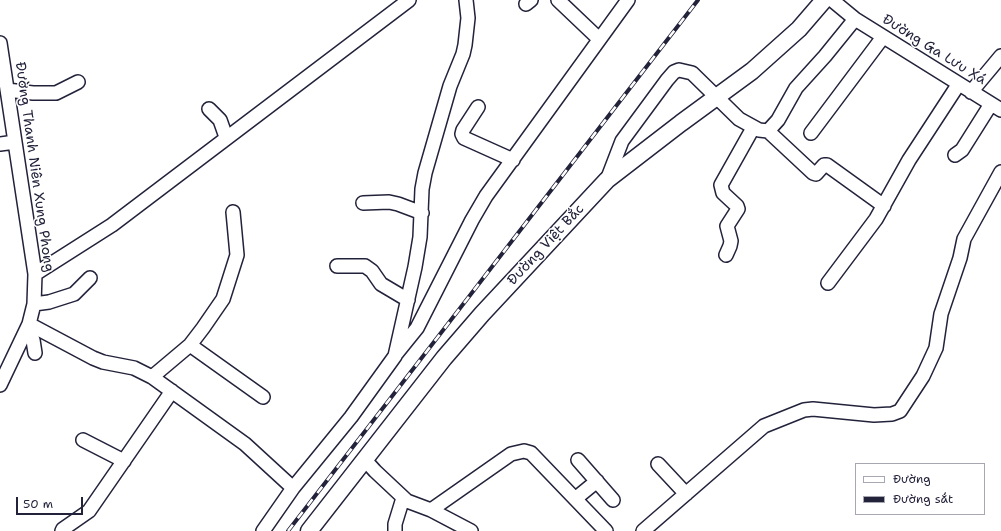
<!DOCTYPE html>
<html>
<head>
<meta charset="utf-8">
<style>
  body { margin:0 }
  #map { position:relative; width:1001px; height:531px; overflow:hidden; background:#fff; font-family:"Shantell Sans",sans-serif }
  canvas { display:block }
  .legend { position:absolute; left:855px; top:463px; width:130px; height:52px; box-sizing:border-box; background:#fff; border:1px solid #a7a7b1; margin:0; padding:5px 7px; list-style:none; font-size:12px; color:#22223b }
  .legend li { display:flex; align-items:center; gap:8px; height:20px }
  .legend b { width:20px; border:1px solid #a7a7b1 }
  .scale { position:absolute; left:16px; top:497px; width:67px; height:18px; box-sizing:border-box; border:2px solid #22223b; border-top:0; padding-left:5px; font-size:12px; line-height:14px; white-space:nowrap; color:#22223b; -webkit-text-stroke:3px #fff; paint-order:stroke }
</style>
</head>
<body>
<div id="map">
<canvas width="1001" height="531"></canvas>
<ul class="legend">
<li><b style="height:5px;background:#fff"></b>Đường</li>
<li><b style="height:5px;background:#22223b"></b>Đường sắt</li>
</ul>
<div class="scale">50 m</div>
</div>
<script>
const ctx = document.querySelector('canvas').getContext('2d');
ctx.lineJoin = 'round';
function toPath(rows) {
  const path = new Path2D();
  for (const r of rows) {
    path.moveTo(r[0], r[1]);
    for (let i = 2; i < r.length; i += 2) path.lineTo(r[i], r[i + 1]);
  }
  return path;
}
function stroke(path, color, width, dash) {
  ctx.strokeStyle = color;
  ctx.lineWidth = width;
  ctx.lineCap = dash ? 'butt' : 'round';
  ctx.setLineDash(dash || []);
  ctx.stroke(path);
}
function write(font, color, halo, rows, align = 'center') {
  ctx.font = font + ' "Shantell Sans",sans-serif';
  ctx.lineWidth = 3;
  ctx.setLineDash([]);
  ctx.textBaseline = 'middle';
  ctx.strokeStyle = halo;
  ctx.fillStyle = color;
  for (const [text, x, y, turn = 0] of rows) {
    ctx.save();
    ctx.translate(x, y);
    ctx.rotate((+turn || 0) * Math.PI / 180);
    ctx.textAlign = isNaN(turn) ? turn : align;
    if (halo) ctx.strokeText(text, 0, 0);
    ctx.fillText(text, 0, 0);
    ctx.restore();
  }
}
const minor = toPath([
  [558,0,599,39],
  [832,0,855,19,1001,110],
  [526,4,531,0],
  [0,43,35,274,34,304,29,324,0,385],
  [7,90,33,93,56,93,78,82],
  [971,92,1001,56],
  [478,107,463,130,462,134,464,138,513,160],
  [209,109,220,120,226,137],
  [768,131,813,173,816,174,824,165,827,165,884,206],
  [811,133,883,37],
  [0,144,15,142],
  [955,155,962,150,991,104],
  [607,180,622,141,667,80,674,72,679,70,692,73,739,119,759,130,768,131,778,120,796,88,825,56,855,19],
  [363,203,389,202,398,204,422,213],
  [726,255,730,246,731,241,727,226,738,209,737,206,723,193,721,185,753,128],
  [337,266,365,266,372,271,381,284,408,300],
  [35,274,112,225,409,0],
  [828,283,876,219,909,160,958,85],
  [34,304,49,302,74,294,90,278],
  [29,324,93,358,103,362,134,368,152,377,245,444,293,488],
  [26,331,33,340,35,353],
  [190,345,263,397],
  [396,354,417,328,472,220,486,196,628,0],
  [152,377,190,345,203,328,223,299,237,255,233,212],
  [83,440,124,461],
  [365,460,375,471,407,501,431,510,471,531],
  [578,460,613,500],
  [658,464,686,494],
  [575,499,597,481],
  [431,510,511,454,524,451,531,453,606,531],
  [62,531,63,529,89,511,172,391],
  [263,531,293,488,351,417,395,356,415,267,420,237,422,189,425,173,450,86,463,54,465,45,468,18,466,0],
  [395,531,395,524,403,498],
  [643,531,764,426,804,410,813,409,874,415,892,414,900,411,923,376,936,348,941,314,960,258,964,239,1001,172]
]);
const major = toPath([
  [309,531,444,358,482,314,607,180,681,123,752,71,799,29,824,0]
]);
stroke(minor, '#22223b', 16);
stroke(major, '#22223b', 19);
stroke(minor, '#fff', 13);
stroke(major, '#fff', 16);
const rail = toPath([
  [288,531,698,0]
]);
stroke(rail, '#22223b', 4);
stroke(rail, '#fff', 2.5, [8]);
write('14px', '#22223b', '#fff', [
  ["Đường Ga Lưu Xá",934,50,32],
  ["Đường Thanh Niên Xung Phong",34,167,82],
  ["Đường Việt Bắc",546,245,-47]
]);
</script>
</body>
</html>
